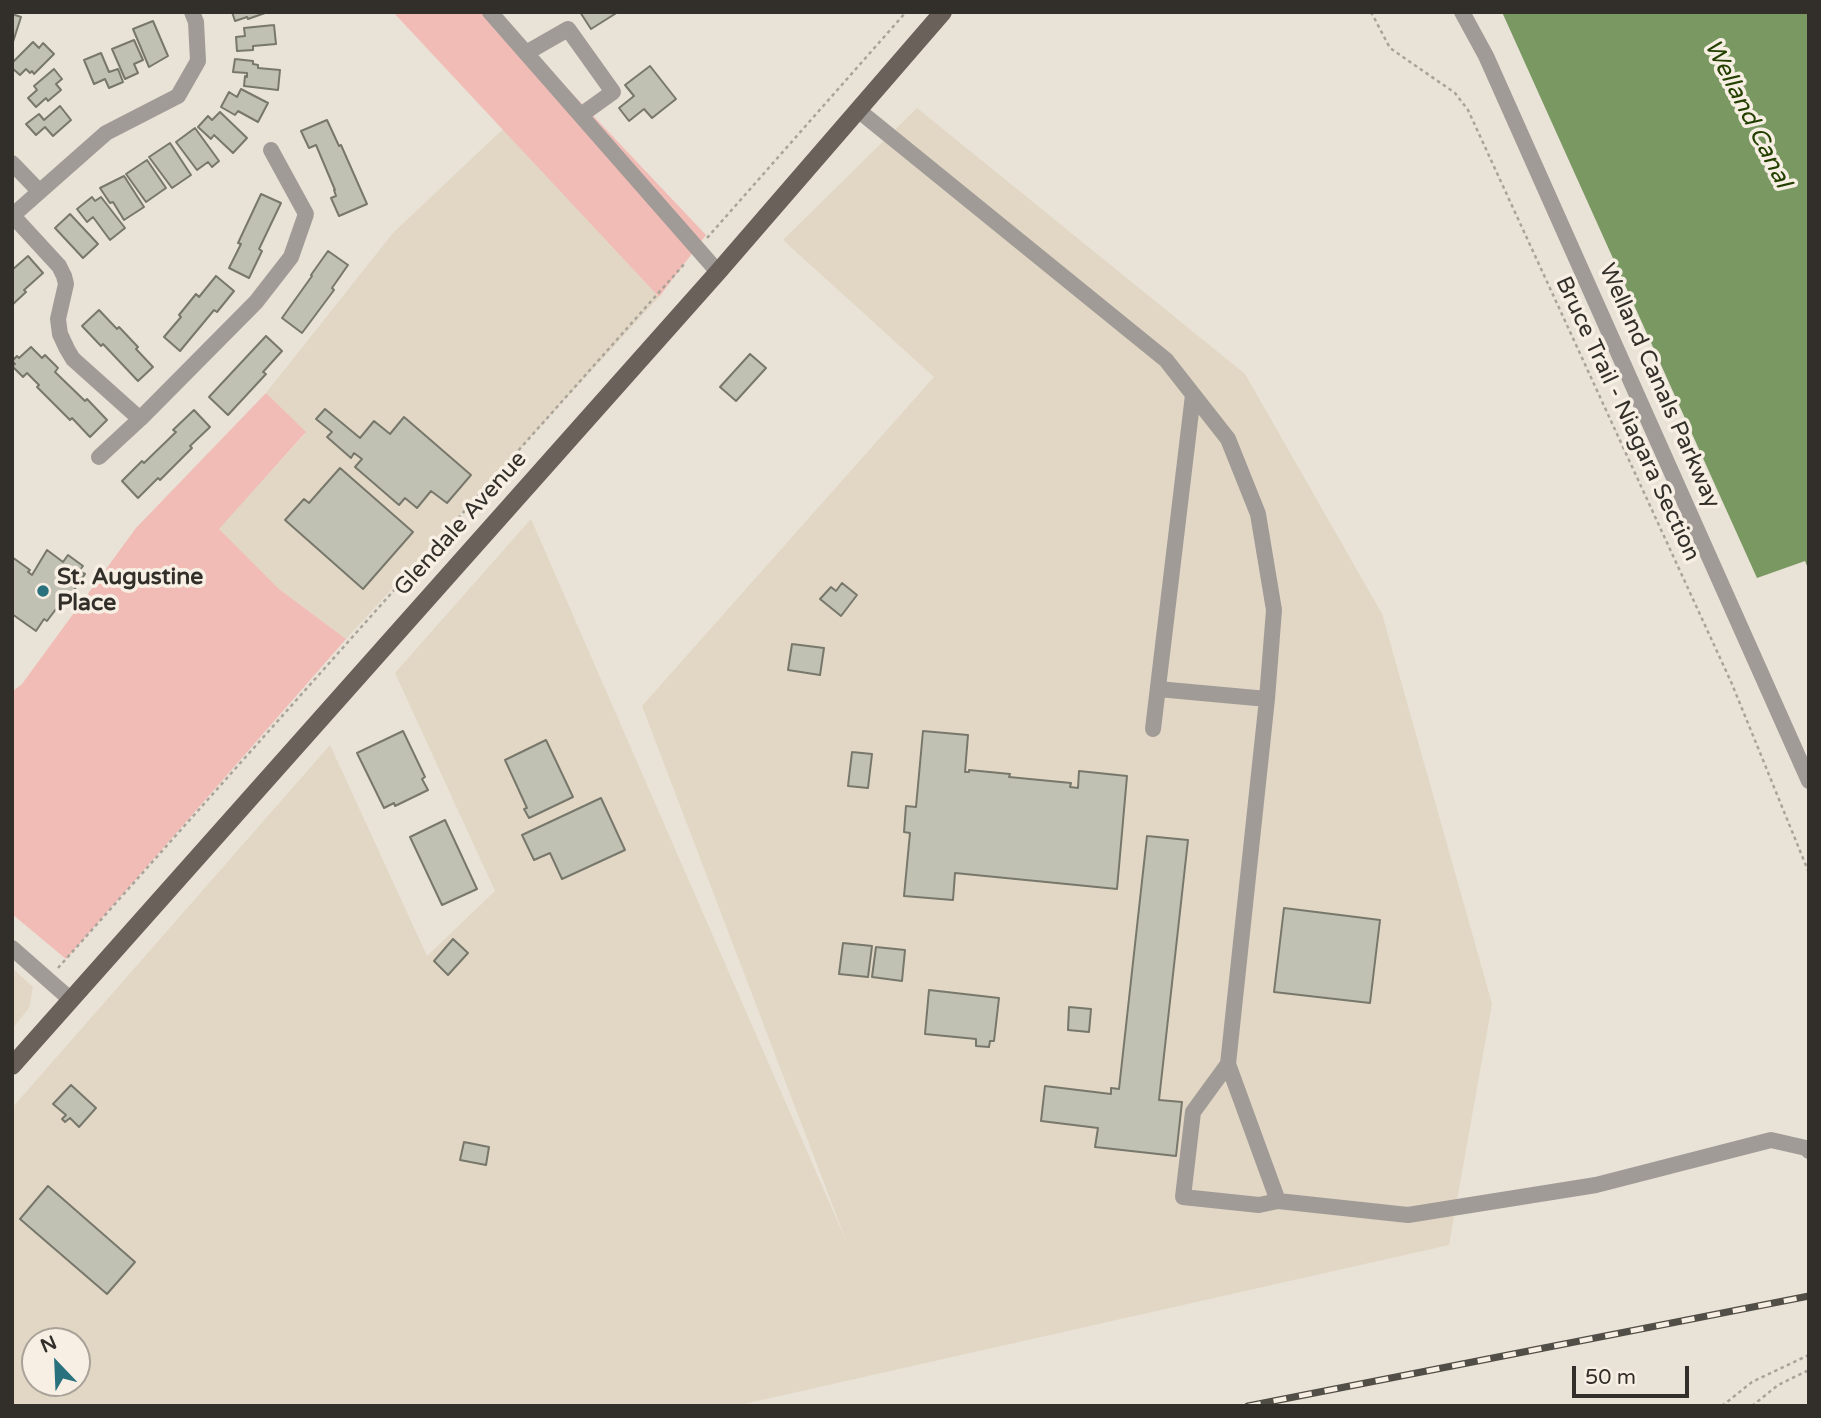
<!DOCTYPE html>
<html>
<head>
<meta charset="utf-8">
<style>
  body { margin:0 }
  #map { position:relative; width:1821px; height:1418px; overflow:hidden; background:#e9e2d6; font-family:"Varela Round",sans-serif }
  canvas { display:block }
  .frame { position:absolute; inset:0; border:14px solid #322f2a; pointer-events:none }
  .north { position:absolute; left:21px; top:1327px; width:70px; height:70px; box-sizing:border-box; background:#f7efe3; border:2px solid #a8a299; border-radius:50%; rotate:337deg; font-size:19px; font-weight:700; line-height:28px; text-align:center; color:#322f2a }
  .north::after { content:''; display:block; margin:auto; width:24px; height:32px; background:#2a717e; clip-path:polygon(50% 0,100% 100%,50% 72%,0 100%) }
  .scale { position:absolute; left:1572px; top:1366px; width:117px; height:32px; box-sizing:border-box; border:4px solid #322f2a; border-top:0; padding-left:9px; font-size:21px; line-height:24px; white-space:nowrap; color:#322f2a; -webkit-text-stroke:5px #f7efe3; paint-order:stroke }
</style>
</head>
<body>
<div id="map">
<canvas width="1821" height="1418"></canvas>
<div class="frame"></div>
<div class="north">N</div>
<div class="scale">50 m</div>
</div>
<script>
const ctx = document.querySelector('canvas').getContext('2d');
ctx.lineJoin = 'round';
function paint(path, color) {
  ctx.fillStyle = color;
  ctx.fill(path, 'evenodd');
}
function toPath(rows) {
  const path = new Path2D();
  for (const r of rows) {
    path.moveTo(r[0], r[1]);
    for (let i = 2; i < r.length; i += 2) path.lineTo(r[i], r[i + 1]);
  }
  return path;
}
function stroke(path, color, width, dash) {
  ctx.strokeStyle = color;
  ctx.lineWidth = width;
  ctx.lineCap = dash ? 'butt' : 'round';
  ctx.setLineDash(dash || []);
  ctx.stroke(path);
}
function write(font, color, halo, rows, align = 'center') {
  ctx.font = font + ' "Varela Round",sans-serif';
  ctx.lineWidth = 7;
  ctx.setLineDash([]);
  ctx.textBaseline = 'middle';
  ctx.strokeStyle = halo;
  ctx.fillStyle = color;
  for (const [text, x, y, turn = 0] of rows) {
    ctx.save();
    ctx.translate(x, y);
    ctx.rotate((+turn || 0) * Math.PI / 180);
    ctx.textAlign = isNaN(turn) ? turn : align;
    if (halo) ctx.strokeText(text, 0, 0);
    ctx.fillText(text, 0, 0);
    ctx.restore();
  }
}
paint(toPath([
  [917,108,1245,374,1382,614,1492,1004,1449,1245,735,1406,12,1406,12,1108,330,745,427,956,495,891,395,673,531,519,847,1243,642,706,934,377,783,240],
  [35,1341,77,1341,77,1383,35,1383],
  [503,129,659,297,346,639,279,589,218,529,306,433,266,393,393,233],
  [12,968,33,987,29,1008,12,1029]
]), '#e1d7c4');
paint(toPath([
  [393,12,495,12,706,235,659,297],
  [266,393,306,432,219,529,279,589,346,639,66,959,12,914,12,692,22,684,136,528]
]), '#f1bcb5');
paint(toPath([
  [1502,12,1809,12,1809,571,1805,561,1757,578]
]), '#7a9962');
const building = toPath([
  [232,12,265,12,265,13,248,19,247,17,235,21,232,12],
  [580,12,618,12,591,29,580,12],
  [12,14,21,17,12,45,12,14],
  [153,21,168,56,149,67,133,29,153,21],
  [274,25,276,44,253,46,253,50,237,51,236,37,245,36,244,28,274,25],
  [134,40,143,60,134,64,138,73,125,79,112,49,134,40],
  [33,42,39,48,43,43,54,54,34,74,32,71,30,73,26,69,20,75,12,68,12,63,33,42],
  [101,53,109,72,118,69,123,82,109,88,105,79,94,84,84,60,101,53],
  [235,59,253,61,253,64,258,65,258,68,280,70,278,90,244,86,245,76,247,77,247,73,233,72,235,59],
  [650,66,676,99,652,118,644,109,629,121,619,108,634,96,625,85,650,66],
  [54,69,62,79,56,84,61,90,48,101,46,98,36,107,28,98,37,90,34,86,54,69],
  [241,89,268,103,258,122,238,111,235,115,221,107,229,92,237,97,241,89],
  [60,106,71,120,53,136,45,127,36,135,26,124,39,114,44,120,60,106],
  [220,112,247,138,233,153,214,135,211,139,198,127,208,116,212,120,220,112],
  [327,120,339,146,341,145,367,204,339,216,331,198,336,196,334,190,335,190,316,145,309,148,301,131,327,120],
  [195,128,219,161,212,167,208,162,197,170,176,142,195,128],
  [170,143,191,175,172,188,149,157,170,143],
  [147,160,166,188,146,202,126,174,147,160],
  [124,176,144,207,124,220,113,202,110,203,100,188,124,176],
  [261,194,281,203,259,249,262,251,249,278,229,268,241,244,238,243,261,194],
  [92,197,95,201,101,197,125,228,110,240,93,217,87,222,77,209,92,197],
  [70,214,98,244,83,258,55,228,70,214],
  [328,251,348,265,332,288,334,290,302,333,282,318,312,276,311,275,328,251],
  [28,256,43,273,24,290,26,292,12,305,12,270,28,256],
  [216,276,234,291,217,312,214,310,180,351,164,337,181,317,179,315,196,294,199,297,216,276],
  [99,310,117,329,119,327,138,347,136,349,153,367,138,381,103,344,101,346,82,326,99,310],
  [266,336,282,351,263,372,266,374,228,415,209,397,266,336],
  [31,347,42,358,45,355,58,368,55,372,85,401,87,399,107,420,90,437,72,418,70,420,37,387,39,385,27,373,23,377,12,366,15,364,12,361,17,356,19,358,31,347],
  [750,354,766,368,736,401,720,387,750,354],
  [325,409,360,438,374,421,390,434,404,417,471,475,447,503,431,491,417,508,405,498,399,505,355,467,362,459,354,453,351,458,327,437,332,432,316,419,325,409],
  [194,410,210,427,190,446,192,448,160,480,158,478,138,498,122,481,142,461,144,463,176,432,173,430,194,410],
  [340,468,413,532,363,589,285,520,304,499,309,503,340,468],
  [47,550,63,562,68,555,83,566,79,571,85,574,68,599,65,597,47,621,44,619,36,631,12,614,12,557,30,570,28,572,32,575,47,550],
  [842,583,857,595,841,616,820,599,831,587,836,591,842,583],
  [792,644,824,648,820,675,788,670,792,644],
  [403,731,425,777,422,779,428,790,395,806,394,803,384,808,357,753,403,731],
  [923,731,968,735,965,772,969,772,969,770,1010,774,1009,777,1071,783,1070,787,1078,788,1079,771,1127,776,1117,889,955,873,953,900,904,896,910,833,904,832,906,806,916,807,923,731],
  [546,740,573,797,529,818,524,809,527,808,505,760,546,740],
  [852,752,872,754,868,788,848,786,852,752],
  [601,798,625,850,562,879,550,853,534,860,522,835,601,798],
  [445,820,477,889,442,905,410,837,445,820],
  [1147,836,1188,840,1159,1100,1182,1102,1176,1156,1095,1147,1098,1128,1041,1121,1045,1086,1111,1094,1111,1088,1119,1089,1147,836],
  [1284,908,1380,920,1370,1003,1274,992,1284,908],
  [453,939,468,953,448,975,434,961,453,939],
  [843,943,872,946,868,977,839,974,843,943],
  [876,947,905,950,902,981,872,977,876,947],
  [929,990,999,998,994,1041,990,1041,989,1047,976,1046,976,1039,925,1034,929,990],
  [1069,1007,1091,1009,1089,1032,1068,1030,1069,1007],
  [71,1085,96,1108,79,1127,70,1118,65,1122,62,1119,66,1115,53,1104,71,1085],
  [464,1142,489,1147,486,1165,460,1160,464,1142],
  [48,1186,135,1262,107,1294,20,1219,48,1186]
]);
paint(building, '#c0c0b3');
stroke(building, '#77776b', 2);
stroke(toPath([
  [1371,12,1390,48,1455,93,1468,110,1732,684,1809,873],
  [707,238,906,12],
  [58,968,686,262],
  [1722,1406,1752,1382,1809,1355],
  [1752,1406,1778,1385,1809,1370]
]), '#a9a39a', 2.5, [3.5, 3.5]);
stroke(toPath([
  [490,12,718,272],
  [1462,12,1486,56,1809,781],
  [526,53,568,29,613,92,581,115],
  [858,110,1166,360,1228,439,1258,514,1274,610,1267,699,1228,1064,1278,1201,1408,1215,1596,1185,1771,1140,1806,1148,1809,1151],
  [12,163,39,191],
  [12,216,106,133,178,96,198,61,196,22,192,12],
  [13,216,59,266,64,276,66,284,58,319,60,334,67,349,73,359,140,419],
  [99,457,140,419,256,302,291,257,306,214,271,150],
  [1158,689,1267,699],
  [1153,729,1193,395],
  [12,948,70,999],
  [1228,1064,1193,1112,1183,1197,1259,1205,1278,1201]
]), '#a19b98', 16);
stroke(toPath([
  [12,1066,718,272,943,12]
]), '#6a615b', 18);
const rail = toPath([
  [1248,1406,1809,1296]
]);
stroke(rail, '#514e47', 7);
stroke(rail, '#f7efe3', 4.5, [13]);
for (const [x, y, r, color] of [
  [43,591,7,"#2a717e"]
]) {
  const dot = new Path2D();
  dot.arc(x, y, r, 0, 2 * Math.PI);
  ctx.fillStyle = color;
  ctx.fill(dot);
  stroke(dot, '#f7efe3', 2.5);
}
write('23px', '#322f2a', '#f7efe3', [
  ["Welland Canals Parkway",1659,386,66],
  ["Bruce Trail - Niagara Section",1627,419,65],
  ["Glendale Avenue",461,524,-48]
]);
write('bold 23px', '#322f2a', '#f7efe3', [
  ["St. Augustine",57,578],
  ["Place",57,604]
], 'left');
write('italic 24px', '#234001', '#f7efe3', [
  ["Welland Canal",1747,114,63]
]);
</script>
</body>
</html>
